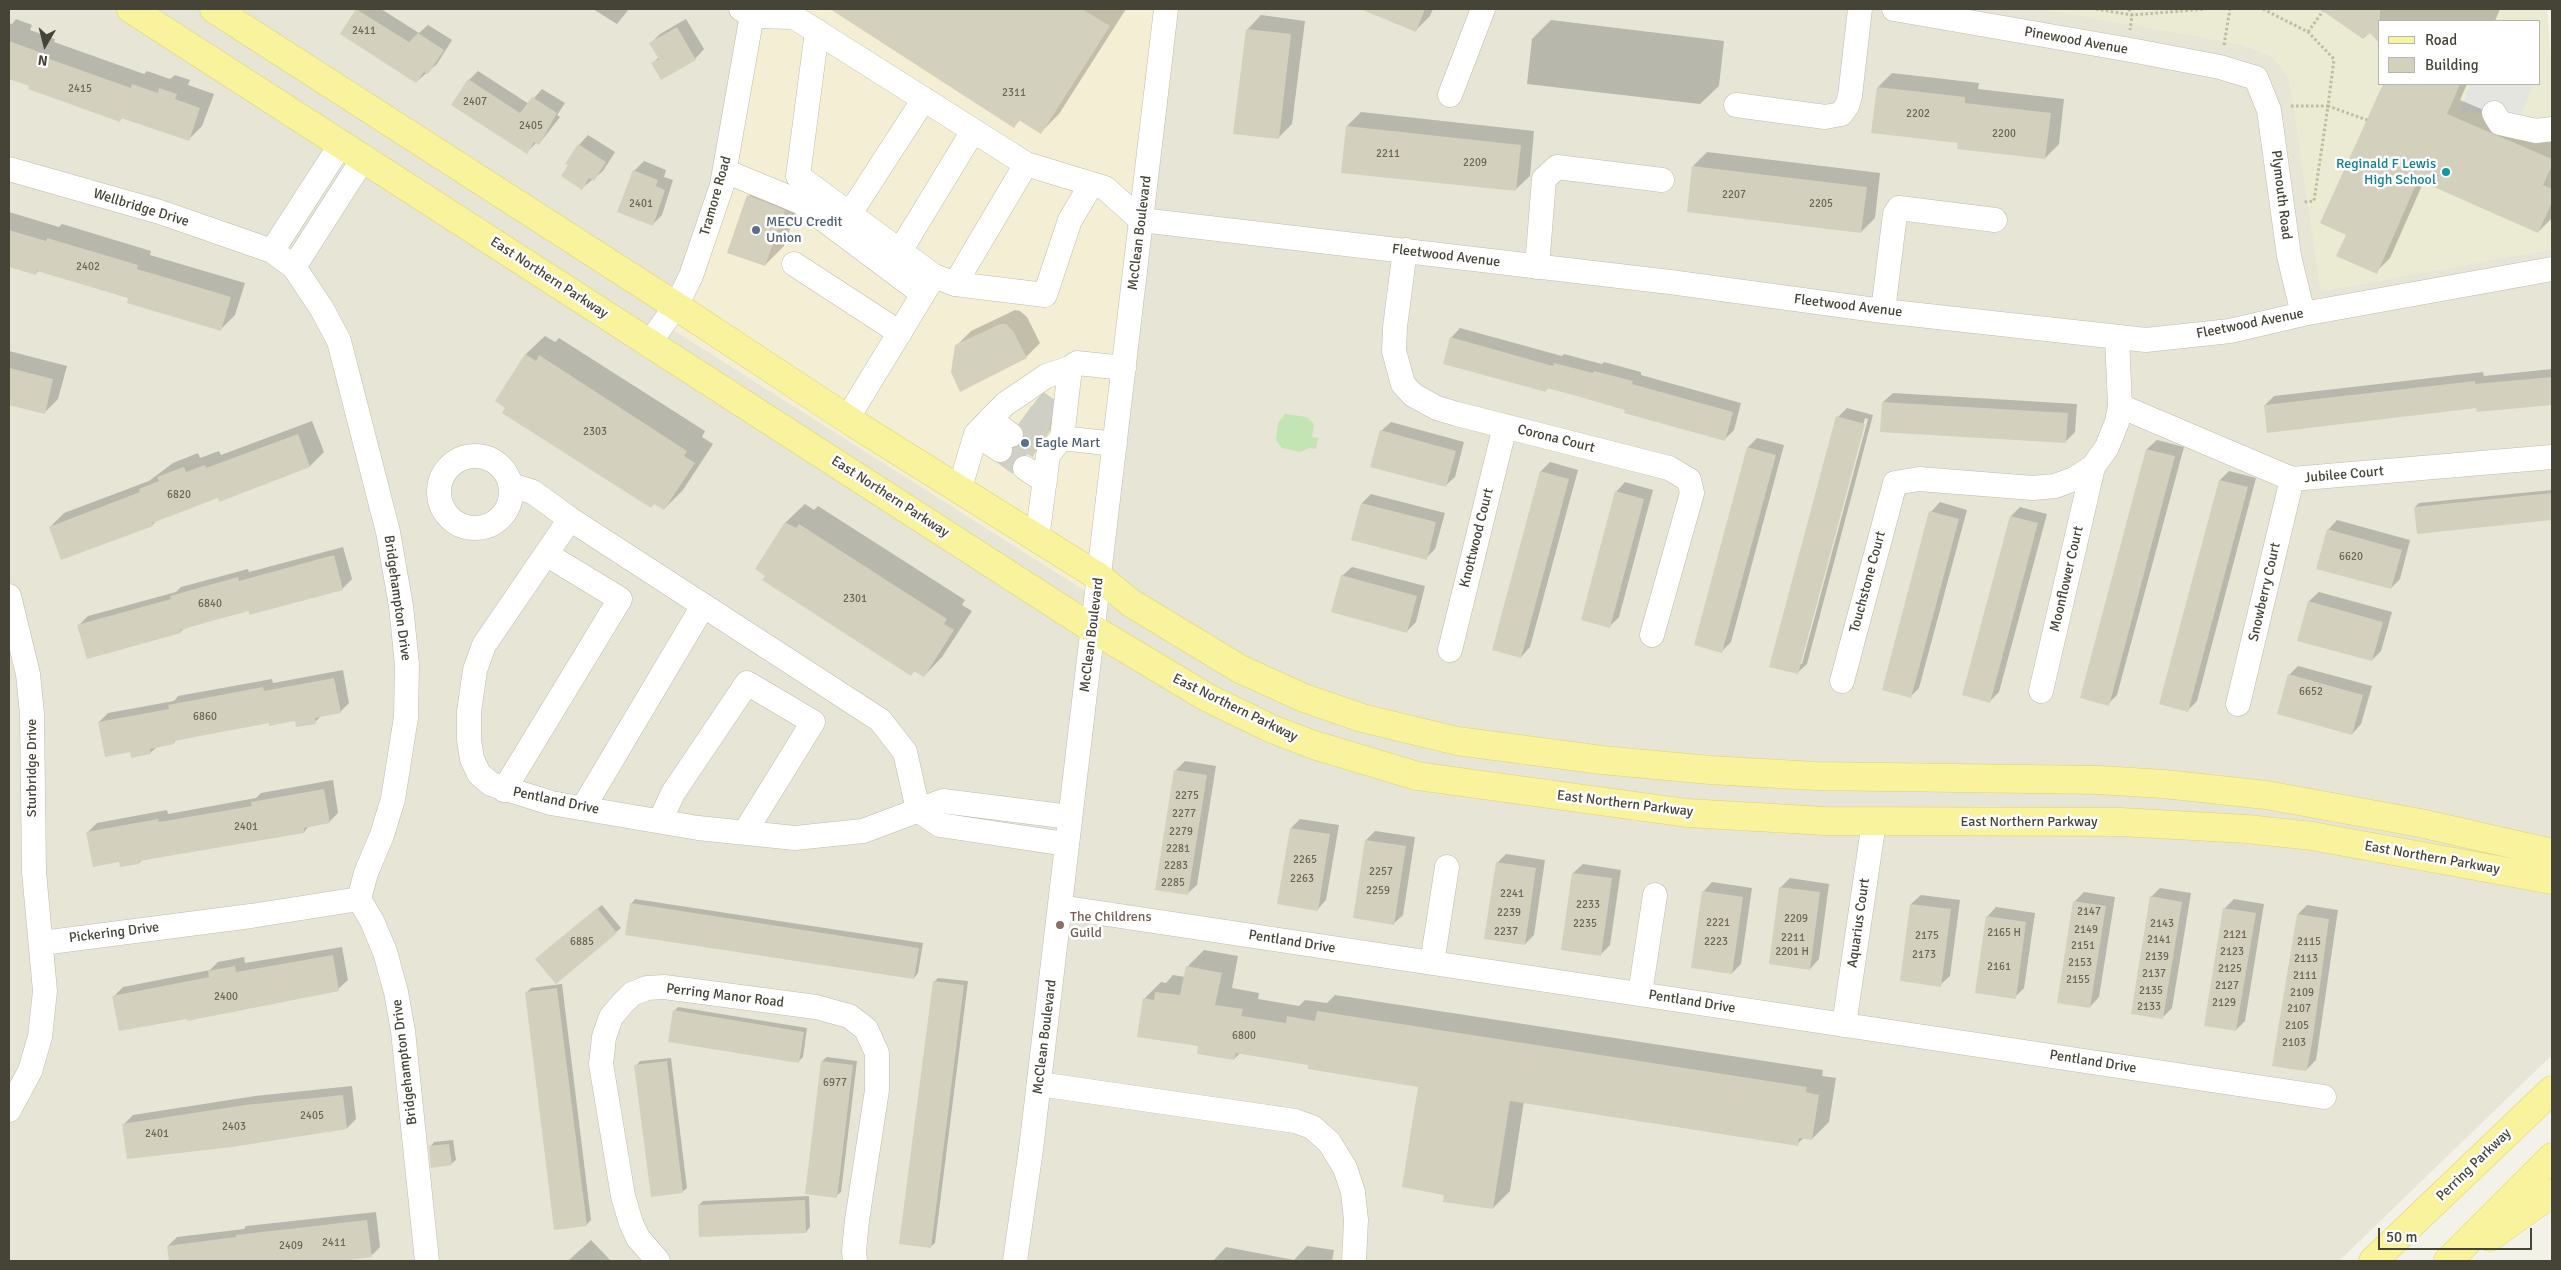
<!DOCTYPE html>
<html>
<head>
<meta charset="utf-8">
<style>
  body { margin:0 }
  #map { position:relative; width:2561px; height:1270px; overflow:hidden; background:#f3f2e8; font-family:Signika,sans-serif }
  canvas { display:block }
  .frame { position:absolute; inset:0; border:10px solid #464437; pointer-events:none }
  .legend { position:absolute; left:2378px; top:20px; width:162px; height:65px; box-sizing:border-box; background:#fff; border:1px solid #b5b4af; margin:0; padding:6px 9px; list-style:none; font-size:15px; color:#464437 }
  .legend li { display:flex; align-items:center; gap:10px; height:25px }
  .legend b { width:25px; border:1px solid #b5b4af }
  .north { position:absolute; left:20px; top:20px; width:50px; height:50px; -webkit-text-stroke:4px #fff; paint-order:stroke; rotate:188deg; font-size:14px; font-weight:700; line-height:20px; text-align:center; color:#464437 }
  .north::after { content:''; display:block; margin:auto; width:18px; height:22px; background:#464437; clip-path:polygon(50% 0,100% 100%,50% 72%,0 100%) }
  .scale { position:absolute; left:2378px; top:1228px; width:154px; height:22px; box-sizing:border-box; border:2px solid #464437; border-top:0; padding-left:6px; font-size:15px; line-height:18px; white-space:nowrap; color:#464437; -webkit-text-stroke:4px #fff; paint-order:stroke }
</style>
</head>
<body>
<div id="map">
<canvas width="2561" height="1270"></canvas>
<div class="frame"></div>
<ul class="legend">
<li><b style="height:6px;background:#f8f39c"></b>Road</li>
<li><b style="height:14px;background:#d4d0be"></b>Building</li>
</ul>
<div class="north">N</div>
<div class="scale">50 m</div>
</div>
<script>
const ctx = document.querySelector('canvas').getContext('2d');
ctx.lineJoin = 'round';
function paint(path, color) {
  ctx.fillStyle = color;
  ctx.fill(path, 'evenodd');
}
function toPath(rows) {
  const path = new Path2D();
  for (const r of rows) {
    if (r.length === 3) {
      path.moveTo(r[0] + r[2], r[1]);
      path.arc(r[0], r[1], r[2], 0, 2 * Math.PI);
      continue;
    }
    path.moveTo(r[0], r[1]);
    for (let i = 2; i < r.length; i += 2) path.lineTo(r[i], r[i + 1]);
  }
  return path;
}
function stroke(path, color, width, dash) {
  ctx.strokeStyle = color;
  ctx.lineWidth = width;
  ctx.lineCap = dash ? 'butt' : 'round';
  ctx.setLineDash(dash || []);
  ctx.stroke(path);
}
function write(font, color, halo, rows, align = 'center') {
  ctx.font = font + ' Signika,sans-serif';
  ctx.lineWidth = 5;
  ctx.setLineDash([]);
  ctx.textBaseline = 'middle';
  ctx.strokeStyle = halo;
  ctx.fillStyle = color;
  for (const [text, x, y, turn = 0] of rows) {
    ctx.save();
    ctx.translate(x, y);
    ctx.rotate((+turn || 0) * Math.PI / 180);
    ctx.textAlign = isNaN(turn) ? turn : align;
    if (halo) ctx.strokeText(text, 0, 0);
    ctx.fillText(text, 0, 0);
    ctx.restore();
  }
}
paint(toPath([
  [9,9,2043,9,2241,44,2272,56,2287,74,2292,92,2321,291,2552,249,2552,1055,2339,1261,9,1261]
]), '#e7e5d6');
paint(toPath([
  [749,9,1163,9,1093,596,662,323,721,178]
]), '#f4eed4');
paint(toPath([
  [2043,9,2547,9,2552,69,2552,249,2321,291,2292,92,2287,74,2272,56,2241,44],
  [2380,21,2540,21,2540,84,2380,84]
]), '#ebead3');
paint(toPath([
  [1285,414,1307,417,1314,424,1312,437,1318,438,1316,449,1310,448,1300,452,1282,448,1276,440,1278,423]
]), '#c3e5b3');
paint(toPath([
  [2471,84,2533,84,2521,115,2460,112]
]), '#e4e4e0');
paint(toPath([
  [358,9,381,9,419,33,428,25,452,40,437,64,416,82,342,34],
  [593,9,629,9,617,24],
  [832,9,1126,9,1059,114,1041,132,1021,119,1014,126],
  [1361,9,1433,9,1430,16,1416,30],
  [2323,9,2500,9,2495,21,2380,21,2370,31],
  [1261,15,1305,21,1292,124,1278,138,1247,30],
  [16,19,32,25,30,30,55,39,54,42,144,74,147,71,170,79,175,75,190,80,188,85,214,94,202,126,188,140,123,117,120,120,9,77,9,23,12,24],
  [686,19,704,49,695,59,653,63,659,57,651,43,660,34],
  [1551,20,1724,41,1719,86,1700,104,1527,84,1532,39],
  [478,71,529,104,542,89,565,103,557,115,560,117,539,144,537,142,526,153,469,80],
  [1892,73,1979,83,1978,89,2064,99,2059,144,2045,158,1960,141,1878,87],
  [2385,84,2467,84,2460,100,2552,139,2552,218,2538,232,2424,181,2390,258,2376,272,2348,234,2321,222],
  [1361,112,1534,131,1530,176,1515,190,1347,126],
  [588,135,615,152,603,171,582,188,579,145],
  [1707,152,1880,173,1875,218,1861,232,1693,166],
  [644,161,666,170,664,177,673,180,662,215,653,224,634,171],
  [767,177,803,192,784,246,765,265,749,196],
  [9,212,59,227,62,224,151,251,150,255,245,283,235,315,221,329,130,298,39,271,35,274,9,266],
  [1015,310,1020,311,1027,317,1040,343,1026,357,956,346,971,331],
  [1460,328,1562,356,1564,354,1602,364,1604,362,1641,372,1641,375,1741,403,1734,430,1725,439,1549,387,1545,391,1451,338],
  [545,336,555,342,559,338,705,431,702,437,713,444,683,490,664,509,496,401,526,354],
  [9,351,67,366,58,399,44,413,9,404],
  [2552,369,2552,403,2478,411,2477,407,2268,431,2265,405,2274,396,2483,372,2484,376],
  [1893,393,2077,404,2075,432,2066,441,1883,402],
  [1043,395,1055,404,1053,426,1033,455,1026,453,1013,458,1014,449,1024,442,1039,399],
  [1847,408,1873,415,1807,664,1797,673,1838,417],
  [1865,418,1868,419,1802,664,1799,664],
  [312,421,324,452,310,466,220,500,218,496,158,519,152,525,50,527,64,513,149,481,173,463,198,453,200,458,219,451,221,455],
  [1391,422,1464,442,1455,477,1445,486,1381,431],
  [1757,438,1784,445,1731,642,1722,651,1748,447],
  [2157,440,2184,447,2117,695,2108,704,2081,697,2147,449],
  [1550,462,1578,470,1530,647,1521,657,1541,471],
  [2229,471,2256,478,2197,701,2188,710,2161,703,2220,480],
  [1625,482,1653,490,1619,617,1610,626,1616,492],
  [2552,490,2552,519,2418,533,2415,507,2419,503],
  [1371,494,1445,513,1435,549,1426,558,1362,503],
  [1940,502,1967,510,1919,688,1910,697,1931,512],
  [805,504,814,510,818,506,965,600,962,605,972,611,942,657,924,676,915,670,911,674,757,569,786,522],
  [2020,507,2047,514,1999,692,1990,701,1963,694,2011,516],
  [2337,520,2410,540,2400,579,2391,588,2328,530],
  [343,547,352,579,342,589,250,610,185,628,180,632,79,625,88,616,176,592,181,587,248,569,249,572],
  [1352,567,1425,586,1416,622,1407,631,1342,576],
  [2319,592,2392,612,2381,651,2372,660,2298,640,2309,601],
  [2298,666,2372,686,2361,724,2352,734,2289,675],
  [343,670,349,703,340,712,322,715,315,722,296,720,270,721,178,738,174,743,158,746,150,753,131,750,99,722,108,713,174,701,178,696,272,679,273,683],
  [1185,761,1216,766,1197,885,1187,894,1156,889,1176,770],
  [333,780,338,813,329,822,310,825,304,832,143,859,139,863,120,860,88,832,97,823,167,810,168,814,256,798,261,793],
  [1300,819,1339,825,1326,900,1317,910,1291,828],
  [1375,831,1415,837,1403,915,1393,924,1366,840],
  [1506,854,1545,860,1534,935,1525,944,1497,863],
  [1583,864,1621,870,1610,945,1601,954,1573,873],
  [1790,878,1829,884,1819,959,1810,969,1780,888],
  [1712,882,1752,888,1741,964,1732,973,1703,892],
  [2160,888,2191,893,2172,1008,2163,1017,2151,897],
  [2084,892,2115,897,2099,997,2090,1007,2075,901],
  [1921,895,1960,900,1950,976,1940,985,1911,904],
  [635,899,923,943,918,973,914,978,631,904],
  [2234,899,2264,904,2245,1021,2236,1030,2224,909],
  [602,905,621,928,556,982,541,955],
  [2307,905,2338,910,2316,1060,2307,1069,2273,1065,2298,914],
  [1996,907,2035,913,2024,988,2015,997,1987,917],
  [342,947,348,980,338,989,113,997,123,987,210,970,218,962,244,957,245,963],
  [1204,950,1238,956,1232,988,1259,993,1258,999,1299,1006,1305,1000,1327,1003,1335,995,1823,1070,1822,1076,1836,1078,1829,1122,1812,1139,1805,1137,1797,1144,1524,1101,1510,1191,1493,1208,1445,1194,1420,1086,1310,1064,1240,1053,1234,1059,1199,1045,1144,999,1161,982,1166,983,1173,975,1185,977,1187,967],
  [938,978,968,981,935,1243,930,1247,934,982],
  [562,984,591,1220,586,1225,526,993,531,988],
  [678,1007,807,1028,803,1057,799,1061,674,1011],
  [827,1057,857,1061,841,1192,836,1196,822,1061],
  [671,1058,687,1188,682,1192,636,1066,640,1061],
  [352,1086,356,1119,347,1128,124,1124,133,1115,255,1096],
  [453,1140,456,1160,451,1164,430,1147,434,1142],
  [809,1196,810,1227,806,1232,699,1205,703,1201],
  [376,1212,380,1247,371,1256,327,1261,170,1261,168,1246,177,1237,244,1229,246,1226],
  [591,1240,611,1261,567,1261,568,1261],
  [1307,1246,1334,1250,1332,1261,1213,1261,1226,1247,1294,1260]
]), '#0003');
paint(toPath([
  [356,9,409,42,418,33,444,50,428,74,424,72,416,83,340,34],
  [830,9,1082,9,1110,26,1041,134,1019,120,1014,128],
  [1360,9,1425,9,1416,32],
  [2320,9,2380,9,2380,44,2370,33,2363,39],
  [677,27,696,60,661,80,651,63,659,59,649,43],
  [1246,29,1291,34,1279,139,1233,134],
  [9,41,42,53,41,56,131,88,132,84,158,93,159,88,177,94,175,99,200,108,189,141,121,118,120,122,28,89,29,86,9,79],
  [468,79,520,113,532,97,557,113,539,145,534,142,527,154,451,105],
  [2383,84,2460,84,2447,114,2552,159,2552,165,2543,185,2552,189,2552,202,2538,233,2418,180,2377,274,2336,256,2346,235,2320,223],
  [1877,87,1965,97,1965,103,2051,113,2045,159,1957,149,1958,143,1871,133],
  [1346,126,1521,145,1516,191,1341,173],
  [578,144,606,162,594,181,589,178,582,190,561,176,568,165,565,164],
  [1692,166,1867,187,1861,233,1687,212],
  [633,170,658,180,656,186,665,190,653,226,617,212],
  [747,195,785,210,765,266,727,253],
  [9,230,46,241,47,238,138,265,137,269,231,297,221,331,127,303,128,298,37,271,36,275,9,267],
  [1000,324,1006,324,1013,331,1027,358,960,392,951,372,955,345],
  [1450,337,1553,366,1554,363,1593,373,1594,371,1606,374,1633,381,1632,384,1733,412,1725,441,1624,413,1625,410,1573,395,1547,388,1546,392,1443,364],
  [525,354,536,361,539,355,687,451,684,456,695,463,664,510,654,504,651,508,502,413,505,408,495,401],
  [9,368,53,379,45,414,9,405],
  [2552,377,2552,405,2477,412,2476,408,2267,433,2264,405,2475,381,2475,384],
  [1038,398,1052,408,1049,432,1037,446,1033,457,1026,454,1019,456,1012,465,1007,461,1012,457,1013,448,1022,444,1025,437,1024,430,1019,424],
  [1882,402,2068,413,2066,443,1880,432],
  [1836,416,1865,424,1798,674,1769,667],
  [1380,430,1456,451,1446,487,1370,467],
  [298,434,310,467,219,502,218,498,152,523,153,526,61,560,49,527,140,492,139,489,159,481,157,477,184,467,186,472,205,465,206,468],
  [1747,447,1776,455,1722,653,1694,645],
  [2146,449,2175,456,2109,706,2080,698],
  [1540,471,1569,479,1521,658,1492,650],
  [2219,480,2248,487,2188,712,2159,704],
  [1615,491,1644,499,1610,628,1581,620],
  [2552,493,2552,520,2417,534,2414,507],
  [1361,503,1436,522,1427,560,1351,540],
  [1929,511,1959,519,1911,698,1882,690],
  [2010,516,2038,523,1990,703,1962,695],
  [785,522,796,528,799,524,947,619,944,624,954,630,924,677,914,671,911,676,762,580,765,576,755,569],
  [2327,529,2402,550,2391,589,2316,569],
  [334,555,343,590,249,615,249,611,226,617,180,630,181,633,87,659,77,625,171,599,170,596,238,577,239,581],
  [1341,575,1417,596,1407,633,1331,612],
  [2308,601,2383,622,2372,661,2297,641],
  [2288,674,2363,695,2352,735,2277,714],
  [334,678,341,713,315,718,316,724,296,727,295,721,269,726,269,723,174,741,174,744,150,749,151,754,131,758,130,752,105,757,98,722,169,709,168,705,263,687,264,691],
  [1174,770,1207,775,1188,895,1155,890],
  [324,789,330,823,304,828,304,833,139,861,139,864,120,867,119,862,93,867,86,832,158,819,159,822,252,806,251,802],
  [1290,828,1330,834,1318,911,1277,904],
  [1365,840,1406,846,1394,925,1353,918],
  [1496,862,1536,868,1525,945,1484,939],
  [1572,873,1612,878,1601,956,1561,950],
  [1779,887,1820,892,1810,970,1769,964],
  [1702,891,1743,897,1732,974,1691,968],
  [2150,896,2182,902,2163,1019,2131,1014],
  [2073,901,2106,906,2090,1008,2057,1003],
  [630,903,919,948,914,979,625,935],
  [1910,904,1951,909,1941,987,1900,981],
  [597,908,617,933,556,984,535,959],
  [2223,908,2256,913,2236,1031,2204,1026],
  [2297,914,2329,919,2313,1037,2307,1070,2305,1071,2272,1066],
  [1986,916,2026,922,2016,999,1975,993],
  [333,955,339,991,187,1021,187,1019,119,1031,112,996,209,977,208,971,235,966,236,972],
  [1186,966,1222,973,1215,1005,1243,1009,1241,1016,1286,1023,1287,1016,1315,1021,1317,1011,1807,1087,1806,1092,1819,1095,1812,1140,1799,1138,1798,1146,1510,1101,1493,1209,1443,1202,1444,1195,1402,1187,1418,1087,1308,1069,1308,1065,1236,1053,1234,1060,1197,1054,1198,1046,1137,1037,1143,998,1154,1000,1155,992,1180,995],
  [933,981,964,985,931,1248,899,1244],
  [557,988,587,1226,554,1230,525,992],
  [673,1010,804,1032,799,1063,668,1042],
  [667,1061,683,1193,651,1197,634,1065],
  [821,1061,853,1065,837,1198,805,1194],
  [343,1095,347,1129,232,1147,127,1159,122,1124,245,1105],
  [449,1144,452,1165,431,1168,429,1146],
  [805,1200,806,1233,699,1237,698,1205],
  [367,1220,372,1257,342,1261,169,1261,167,1246,236,1237,236,1235]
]), '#d4d0be');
stroke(toPath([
  [1036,401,1060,419],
  [1025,415,1050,433],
  [1011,435,1036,453],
  [1000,450,1025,468]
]), '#d0cfc5', 24, [24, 12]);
const minor = toPath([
  [741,9,752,16,794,17,1026,164],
  [1894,9,2136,51,2220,67,2256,78,2269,110,2289,256,2303,314],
  [817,31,798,176,934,276],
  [1450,95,1483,9],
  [1736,105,1825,117,1841,114,1847,106,1850,96,1860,9],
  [2494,113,2500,123,2536,131,2552,129],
  [9,169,160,212,272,251,294,267,322,309,339,341,388,532,401,606,407,665,406,717,393,799,382,835,366,873,359,899,372,921,385,952,396,992,403,1031,427,1261],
  [725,171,800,202,923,294],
  [849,215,924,99],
  [1141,220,1670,282,1883,311,2146,340,2230,331,2303,314,2552,269],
  [1405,250,1395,327,1394,351,1403,384,1413,395,1437,408,1457,414,1669,468,1689,480,1692,493,1652,635],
  [272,251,341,144],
  [900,251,973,131],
  [794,264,900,333],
  [294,267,363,159],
  [1537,267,1544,179,1557,167,1662,180],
  [955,284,1045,295,1070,220,1091,185],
  [1883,311,1895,214,1899,208,1995,220],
  [650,342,676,306,691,276,722,185,753,9],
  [2120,406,2292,479,2552,457],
  [847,419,934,276,955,284,1026,164,1105,188,1141,220],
  [990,419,1011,435],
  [976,434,1000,450],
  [1062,438,1070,368,1077,363,1124,368],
  [475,492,36],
  [1025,468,1045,481],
  [511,485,533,492,570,519,880,720,905,752,918,810,940,825,1066,844],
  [959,491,976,434,1005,404,1023,392,1046,376,1070,368],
  [570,519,484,645,475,670,469,712,469,740,472,759,479,774,491,784,551,803,698,828,795,838,863,831,943,801,1070,817],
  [1037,539,1048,455,1060,440,1062,438,1115,444],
  [9,596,28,674,32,714,34,872,45,991,40,1037,30,1071,9,1110],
  [1450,650,1505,426],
  [1842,681,1895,483,1919,479,2033,488,2055,486,2074,479,2093,467,2107,447,2117,422,2120,406,2117,338],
  [2041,691,2093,467],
  [2238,704,2292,479],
  [504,790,620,599,546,554],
  [583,808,703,606],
  [660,821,673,793,747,683,813,722,745,832],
  [1060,907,2324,1097],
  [42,943,251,916,359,899],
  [1432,963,1447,867],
  [1640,994,1655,895],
  [1844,1025,1874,822],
  [1039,1084,1295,1121,1312,1127,1329,1142,1345,1168,1353,1192,1356,1220,1354,1261],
  [658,1261,638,1238,631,1223,623,1196,601,1064,604,1037,611,1017,622,1004,632,994,647,988,664,987,816,1007,849,1016,866,1029,877,1053,877,1090,857,1220,854,1251,855,1261],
  [1015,1261,1031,1149,1166,9]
]);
const major = toPath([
  [131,9,1093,629,1208,698,1272,729,1314,745,1417,776,1687,813,1825,821,2121,822,2247,829,2312,836,2552,880],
  [214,9,676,306,855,424,1099,577,1131,603,1240,669,1304,698,1362,718,1457,741,1602,760,1710,770,1815,776,2099,780,2164,784,2266,795,2420,823,2552,853],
  [2490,1237,2552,1193],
  [2373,1261,2552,1090],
  [2448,1261,2552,1157]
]);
stroke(minor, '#bebcab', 25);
stroke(major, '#ddd56c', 29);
stroke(toPath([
  [2096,9,2132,15,2206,9],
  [2129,9,2132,15,2130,30],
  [2263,9,2308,32,2334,59,2328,106,2367,120],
  [2308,32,2323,11],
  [2224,45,2230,9],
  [2291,106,2328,106,2314,201,2304,202]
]), '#bfbb9d', 3, [2.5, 2.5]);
stroke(minor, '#fff', 24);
stroke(major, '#f8f39c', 28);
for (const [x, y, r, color] of [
  [2446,172,5,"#0f9aa8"],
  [756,230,5,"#5c6f8a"],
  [1025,443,5,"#5c6f8a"],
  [1060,925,5,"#8d6e63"]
]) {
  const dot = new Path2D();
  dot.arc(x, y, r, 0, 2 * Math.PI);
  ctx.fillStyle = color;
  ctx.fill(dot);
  stroke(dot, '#fff', 2);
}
write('11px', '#6a6759', null, [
  ["2411",364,31],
  ["2415",80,89],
  ["2311",1014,93],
  ["2407",475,102],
  ["2202",1918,114],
  ["2405",531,126],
  ["2200",2004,134],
  ["2211",1388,154],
  ["2209",1475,163],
  ["2207",1734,195],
  ["2401",641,204],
  ["2205",1821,204],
  ["2402",88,267],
  ["2303",595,432],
  ["6820",179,495],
  ["6620",2351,557],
  ["2301",855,599],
  ["6840",210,604],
  ["6652",2311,692],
  ["6860",205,717],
  ["2275",1187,796],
  ["2277",1184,814],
  ["2401",246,827],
  ["2279",1181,832],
  ["2281",1178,849],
  ["2265",1305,860],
  ["2283",1176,866],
  ["2257",1381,872],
  ["2263",1302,879],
  ["2285",1173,883],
  ["2259",1378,891],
  ["2241",1512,894],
  ["2233",1588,905],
  ["2147",2089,912],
  ["2239",1509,913],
  ["2209",1796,919],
  ["2221",1718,923],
  ["2235",1585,924],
  ["2143",2162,924],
  ["2149",2086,930],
  ["2237",1506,932],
  ["2165 H",2004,933],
  ["2121",2235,935],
  ["2175",1927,936],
  ["2211",1793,938],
  ["2141",2159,940],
  ["6885",582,942],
  ["2223",1716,942],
  ["2115",2309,942],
  ["2151",2083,946],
  ["2201 H",1792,952],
  ["2123",2232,952],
  ["2173",1924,955],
  ["2139",2157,957],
  ["2113",2306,959],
  ["2153",2080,963],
  ["2161",1999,967],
  ["2125",2230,969],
  ["2137",2154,974],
  ["2111",2305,976],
  ["2155",2078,980],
  ["2127",2227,986],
  ["2135",2151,991],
  ["2109",2302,993],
  ["2400",226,997],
  ["2129",2224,1003],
  ["2133",2149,1007],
  ["2107",2299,1009],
  ["2105",2297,1026],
  ["6800",1244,1036],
  ["2103",2294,1043],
  ["6977",835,1083],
  ["2405",312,1116],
  ["2403",234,1127],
  ["2401",157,1134],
  ["2411",334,1243],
  ["2409",291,1246]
]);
write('14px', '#464437', '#fff', [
  ["Pinewood Avenue",2076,41,10],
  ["Plymouth Road",2281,195,83],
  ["Tramore Road",716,196,-74],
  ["Wellbridge Drive",141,208,17],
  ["McClean Boulevard",1140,233,-83],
  ["Fleetwood Avenue",1446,256,7],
  ["East Northern Parkway",549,278,33],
  ["Fleetwood Avenue",1848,306,7],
  ["Fleetwood Avenue",2250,324,-11],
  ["Corona Court",1556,439,14],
  ["Jubilee Court",2344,475,-5],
  ["East Northern Parkway",890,497,33],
  ["Knottwood Court",1477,538,-76],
  ["Moonflower Court",2067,579,-77],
  ["Touchstone Court",1868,582,-75],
  ["Snowberry Court",2265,592,-77],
  ["Bridgehampton Drive",397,598,82],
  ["McClean Boulevard",1092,635,-83],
  ["East Northern Parkway",1235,708,26],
  ["Sturbridge Drive",32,768,-90],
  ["Pentland Drive",556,801,12],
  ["East Northern Parkway",1625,804,7],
  ["East Northern Parkway",2029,822],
  ["East Northern Parkway",2432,858,10],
  ["Aquarius Court",1859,923,-82],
  ["Pickering Drive",114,933,-7],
  ["Pentland Drive",1292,942,9],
  ["Perring Manor Road",725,996,7],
  ["Pentland Drive",1692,1002,9],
  ["McClean Boulevard",1045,1037,-83],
  ["Bridgehampton Drive",405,1062,-97],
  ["Pentland Drive",2093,1062,9],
  ["Perring Parkway",2474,1165,-44]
]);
write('14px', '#0d838f', '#fff', [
  ["Reginald F Lewis",2436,164],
  ["High School",2436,180]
], 'right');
write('14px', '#4e5e75', '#fff', [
  ["MECU Credit",766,222],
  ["Union",766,238],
  ["Eagle Mart",1035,443]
], 'left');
write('14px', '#785e54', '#fff', [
  ["The Childrens",1070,917],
  ["Guild",1070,933]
], 'left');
</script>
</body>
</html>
